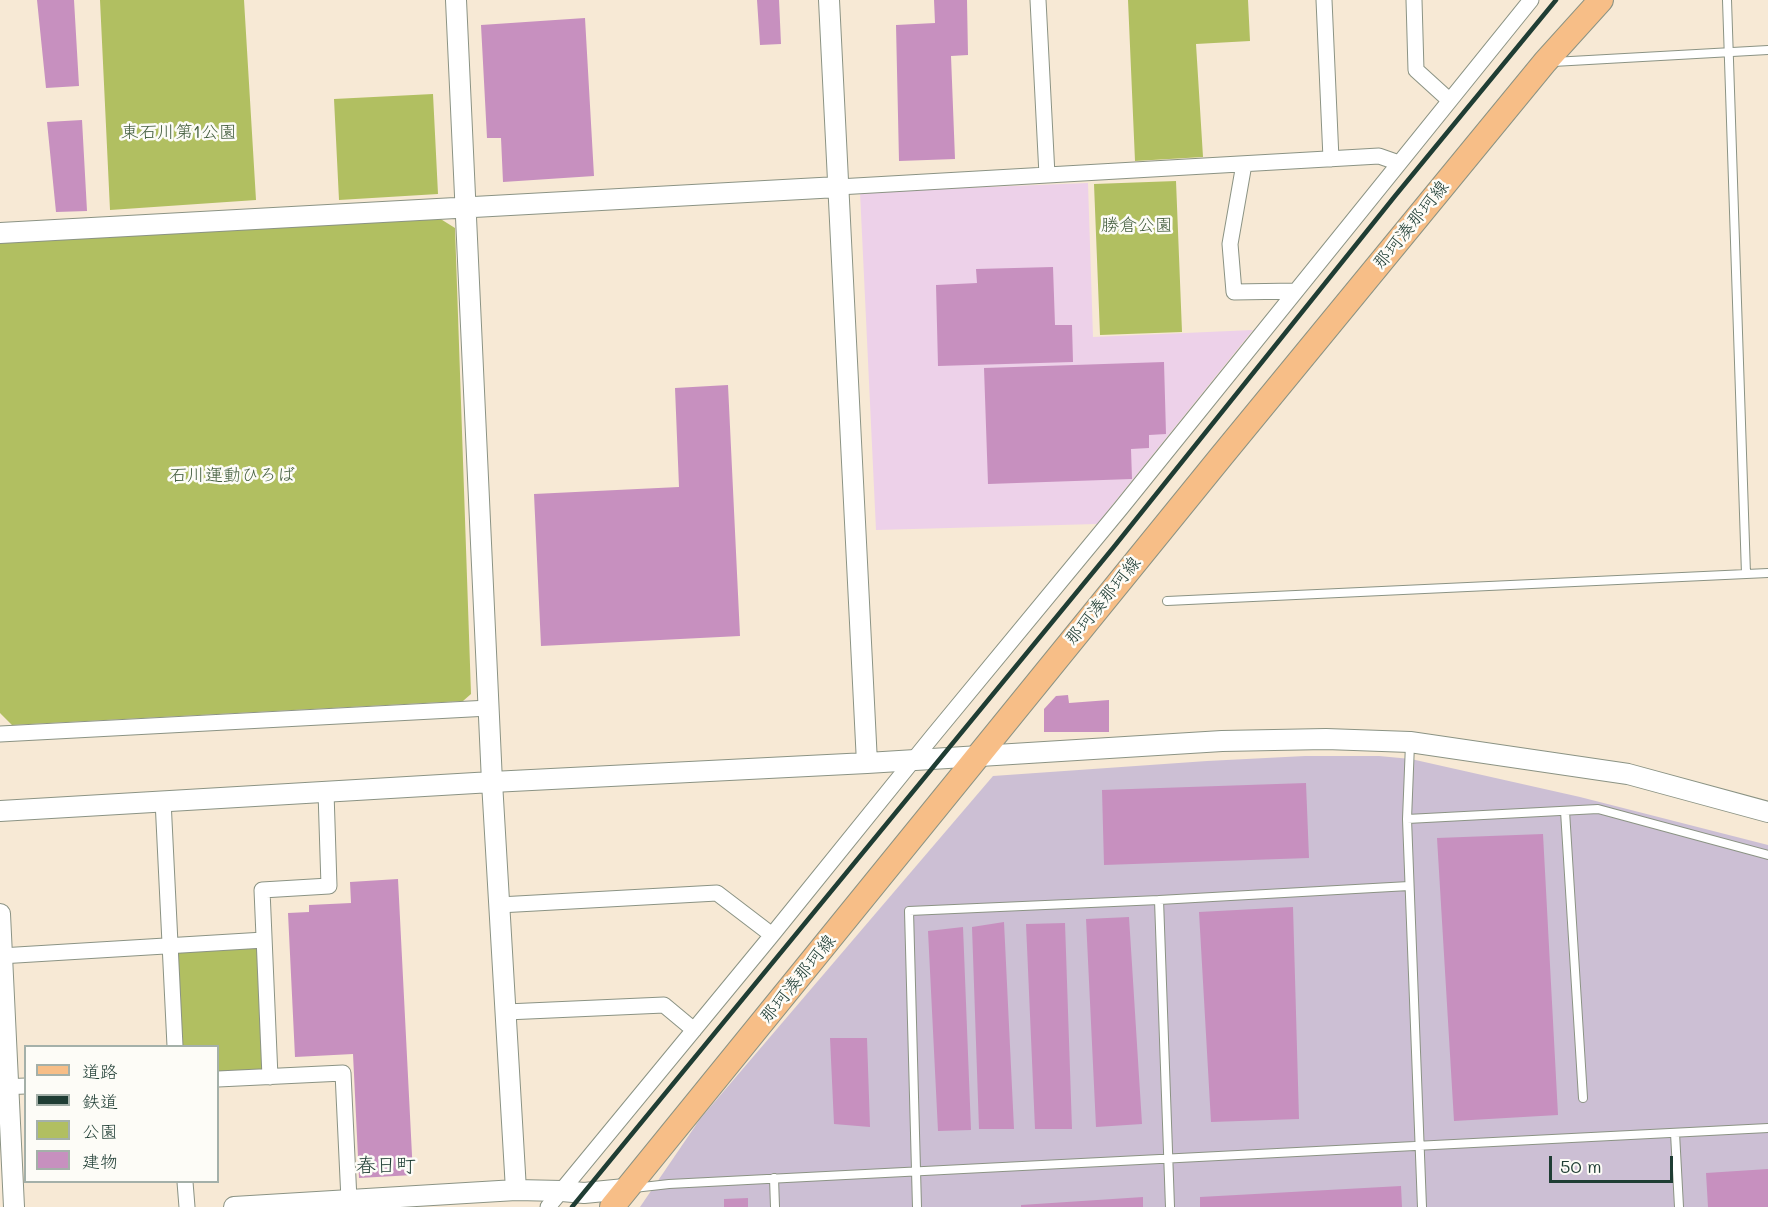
<!DOCTYPE html>
<html>
<head>
<meta charset="utf-8">
<style>
  body { margin:0 }
  #map { position:relative; width:1768px; height:1207px; overflow:hidden; background:#f7e9d5; font-family:Mali,"Klee One",sans-serif }
  canvas { display:block }
  .legend { position:absolute; left:24px; top:1045px; width:195px; height:138px; box-sizing:border-box; background:#fdfcf7; border:2px solid #a4b0a9; margin:0; padding:8px 10px; list-style:none; font-size:18px; color:#1f3d34 }
  .legend li { display:flex; align-items:center; gap:12px; height:30px }
  .legend b { width:30px; border:2px solid #a4b0a9 }
  .scale { position:absolute; left:1549px; top:1156px; width:124px; height:27px; box-sizing:border-box; border:3px solid #1f3d34; border-top:0; padding-left:8px; font-size:18px; line-height:21px; white-space:nowrap; color:#1f3d34; -webkit-text-stroke:4px #fdfcf7; paint-order:stroke }
</style>
</head>
<body>
<div id="map">
<canvas width="1768" height="1207"></canvas>
<ul class="legend">
<li><b style="height:8px;background:#f7be87"></b>道路</li>
<li><b style="height:8px;background:#1f3d34"></b>鉄道</li>
<li><b style="height:16px;background:#b1bf61"></b>公園</li>
<li><b style="height:16px;background:#c790bf"></b>建物</li>
</ul>
<div class="scale">50 m</div>
</div>
<script>
const ctx = document.querySelector('canvas').getContext('2d');
ctx.lineJoin = 'round';
function paint(path, color) {
  ctx.fillStyle = color;
  ctx.fill(path, 'evenodd');
}
function toPath(rows) {
  const path = new Path2D();
  for (const r of rows) {
    path.moveTo(r[0], r[1]);
    for (let i = 2; i < r.length; i += 2) path.lineTo(r[i], r[i + 1]);
  }
  return path;
}
function stroke(path, color, width, dash) {
  ctx.strokeStyle = color;
  ctx.lineWidth = width;
  ctx.lineCap = dash ? 'butt' : 'round';
  ctx.setLineDash(dash || []);
  ctx.stroke(path);
}
function write(font, color, halo, rows, align = 'center') {
  ctx.font = font + ' Mali,"Klee One",sans-serif';
  ctx.lineWidth = 5;
  ctx.setLineDash([]);
  ctx.textBaseline = 'middle';
  ctx.strokeStyle = halo;
  ctx.fillStyle = color;
  for (const [text, x, y, turn = 0] of rows) {
    ctx.save();
    ctx.translate(x, y);
    ctx.rotate((+turn || 0) * Math.PI / 180);
    ctx.textAlign = isNaN(turn) ? turn : align;
    if (halo) ctx.strokeText(text, 0, 0);
    ctx.fillText(text, 0, 0);
    ctx.restore();
  }
}
paint(toPath([
  [1088,183,1093,337,1253,330,1097,524,876,530,860,192]
]), '#edd1e9');
paint(toPath([
  [1305,756,1379,756,1411,759,1580,797,1768,845,1768,1207,640,1207,700,1119,993,776,1207,761]
]), '#ccbfd4');
paint(toPath([
  [100,0,244,0,256,200,110,210],
  [1128,0,1248,0,1250,41,1196,44,1203,157,1135,161],
  [433,94,438,194,339,200,334,99],
  [1176,181,1182,332,1100,335,1094,184],
  [439,218,455,228,471,694,463,701,12,725,0,713,0,243],
  [264,940,270,1077,218,1079,218,1046,175,1046,170,946]
]), '#b1bf61');
paint(toPath([
  [37,0,74,0,79,86,46,88],
  [757,0,779,0,781,44,760,45],
  [934,0,967,0,968,55,951,56,955,159,899,161,896,25,935,23],
  [585,18,594,176,503,182,501,138,487,138,481,25],
  [82,120,87,211,56,212,47,122],
  [1053,267,1055,325,1072,325,1073,362,938,366,936,285,977,283,976,269],
  [1164,362,1166,434,1149,435,1149,448,1131,449,1132,479,988,484,984,368],
  [728,385,740,636,541,646,534,494,679,487,675,388],
  [1068,695,1069,703,1109,700,1109,732,1044,732,1044,709,1056,696],
  [1306,783,1309,858,1104,865,1102,790],
  [1543,834,1558,1115,1454,1121,1437,838],
  [398,879,413,1175,359,1178,353,1054,295,1057,288,913,309,912,309,905,351,903,350,882],
  [1293,907,1299,1119,1211,1122,1199,912],
  [1129,917,1142,1124,1096,1127,1086,919],
  [1004,922,1014,1129,979,1129,972,927],
  [1065,923,1072,1129,1035,1129,1026,924],
  [963,927,971,1130,938,1131,928,931],
  [830,1038,867,1038,870,1127,834,1124],
  [1768,1169,1768,1207,1708,1207,1706,1173],
  [1401,1186,1402,1207,1200,1207,1200,1197],
  [1143,1197,1143,1207,1021,1207,1021,1205],
  [748,1198,748,1207,724,1207,724,1199]
]), '#c790bf');
const service = toPath([
  [1727,0,1746,574],
  [1553,62,1768,50],
  [1167,601,1768,573],
  [1410,744,1407,819,1422,1207],
  [1565,811,1583,1098],
  [1407,819,1598,809,1768,855],
  [1675,1133,1679,1207],
  [774,1178,775,1207],
  [634,1188,669,1184,1768,1128],
  [917,1207,909,911,1159,900],
  [1170,1207,1159,900,1409,886]
]);
const minor = toPath([
  [1038,0,1047,175],
  [1324,0,1331,159],
  [1414,0,1416,70,1449,100],
  [1244,164,1230,244,1234,292,1296,291],
  [838,187,1379,156,1399,163],
  [0,734,489,708],
  [163,800,175,1046],
  [499,905,717,893,772,935],
  [0,956,264,940],
  [506,1012,664,1005,694,1030],
  [270,1077,262,890,329,886,326,792],
  [218,1079,343,1073,349,1200],
  [0,1087,26,1086],
  [185,1182,187,1207],
  [548,1207,772,935,932,737,1121,508,1531,0]
]);
const tertiary = toPath([
  [456,0,492,782,516,1190],
  [829,0,867,763],
  [0,233,838,187],
  [0,811,492,782,867,763,1222,741,1326,739,1410,742,1628,774,1768,812],
  [0,914,14,1207],
  [234,1207,516,1190,562,1191,584,1193,625,1189]
]);
const primary = toPath([
  [612,1207,1220,458,1545,62,1601,0]
]);
stroke(service, '#8b9384', 10);
stroke(minor, '#8b9384', 17);
stroke(tertiary, '#8b9384', 22);
stroke(primary, '#8b9384', 26);
stroke(service, '#fff', 8);
stroke(minor, '#fff', 15);
stroke(tertiary, '#fff', 20);
stroke(primary, '#f7be87', 24);
stroke(toPath([
  [572,1207,1113,548,1395,196,1556,0]
]), '#1f3d34', 4.5);
write('18px', '#445e3f', '#fdfcf7', [
  ["東石川第1公園",179,132],
  ["勝倉公園",1137,225],
  ["石川運動ひろば",232,475]
]);
write('18px', '#1f3d34', '#fdfcf7', [
  ["那珂湊那珂線",1411,225,-51],
  ["那珂湊那珂線",1103,601,-51],
  ["那珂湊那珂線",798,979,-51]
]);
write('20px', '#1f3d34', '#fdfcf7', [
  ["春日町",386,1166]
]);
</script>
</body>
</html>
